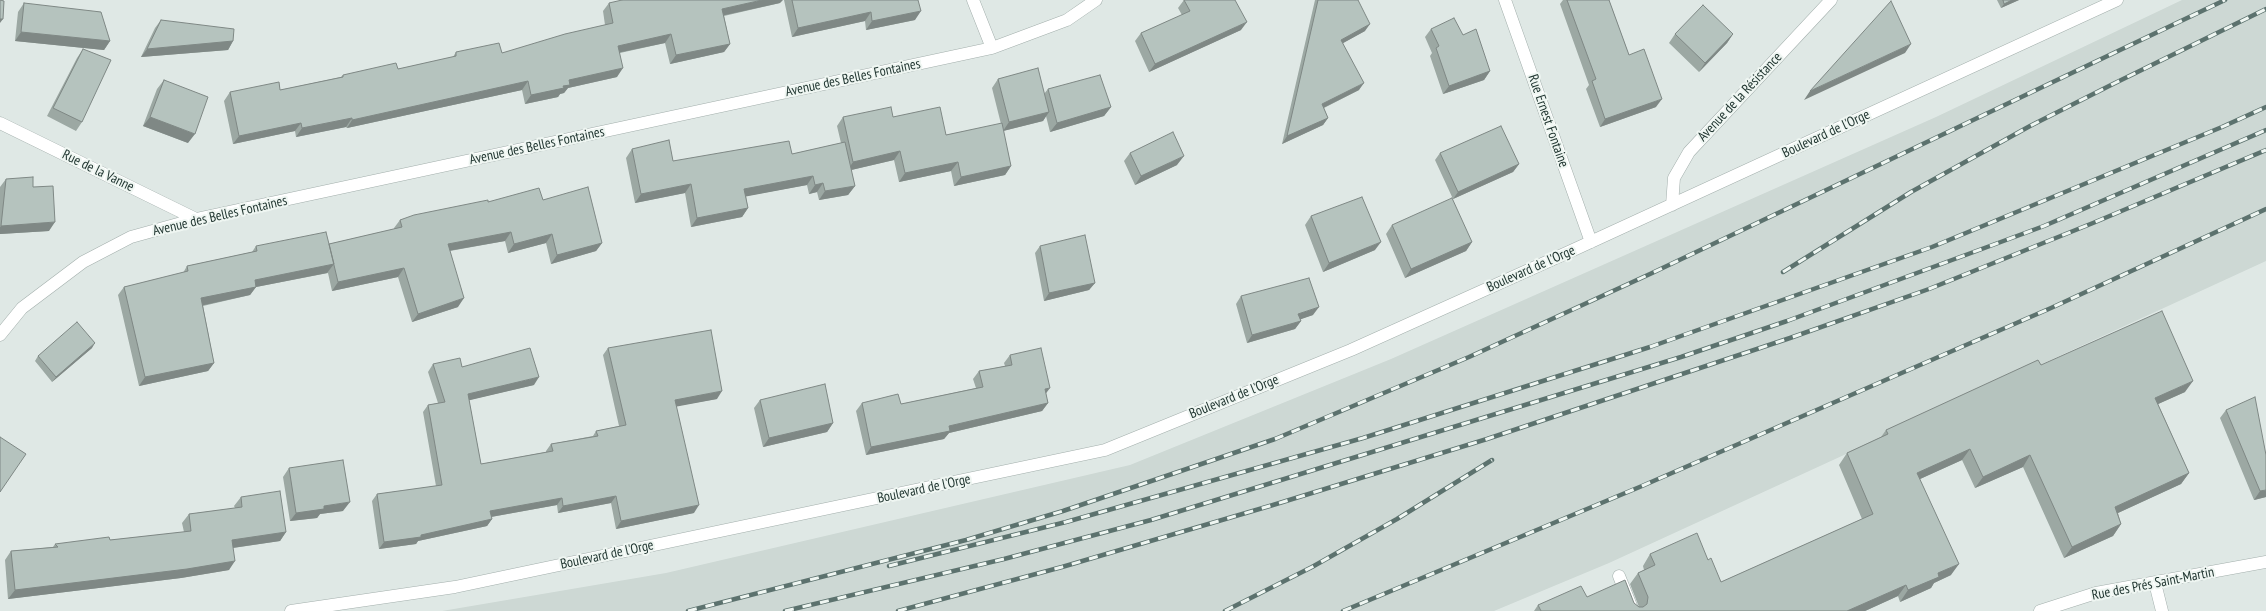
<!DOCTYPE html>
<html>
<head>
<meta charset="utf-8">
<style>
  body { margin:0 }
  canvas { display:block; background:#dfe8e5 }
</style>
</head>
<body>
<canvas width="2266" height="611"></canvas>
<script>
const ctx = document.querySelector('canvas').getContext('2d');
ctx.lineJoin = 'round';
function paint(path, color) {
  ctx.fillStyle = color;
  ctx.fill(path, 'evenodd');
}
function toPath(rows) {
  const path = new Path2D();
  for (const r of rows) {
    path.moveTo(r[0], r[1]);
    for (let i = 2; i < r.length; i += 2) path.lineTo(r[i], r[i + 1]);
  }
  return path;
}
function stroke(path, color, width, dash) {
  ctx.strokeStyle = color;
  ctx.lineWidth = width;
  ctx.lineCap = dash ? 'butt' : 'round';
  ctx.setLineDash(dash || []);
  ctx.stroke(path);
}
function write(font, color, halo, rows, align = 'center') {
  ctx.font = font + ' "PT Sans Narrow",sans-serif';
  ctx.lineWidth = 4;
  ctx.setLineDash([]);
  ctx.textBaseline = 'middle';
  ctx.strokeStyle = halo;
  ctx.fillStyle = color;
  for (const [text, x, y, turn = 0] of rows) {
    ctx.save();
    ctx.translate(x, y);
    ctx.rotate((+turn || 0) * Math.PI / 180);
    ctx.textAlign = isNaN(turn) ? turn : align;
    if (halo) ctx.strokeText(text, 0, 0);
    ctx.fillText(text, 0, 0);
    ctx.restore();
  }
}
paint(toPath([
  [2182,0,2266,0,2266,261,1609,563,1494,611,442,611,666,573,1130,465,1391,359,1936,117]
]), '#cdd8d4');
const lane = toPath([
  [2155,583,2162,611]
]);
const street = toPath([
  [973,0,992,48],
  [1505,0,1591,242],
  [0,123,196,219],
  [1672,205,1674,178,1689,152,1831,0],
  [0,335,22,308,83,262,131,237,196,219,992,48,1067,20,1096,0],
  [1619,576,1633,611],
  [291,611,455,587,1105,450,1351,350,1571,251,2117,0],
  [2040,611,2096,593,2266,562]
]);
stroke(lane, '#a3afac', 13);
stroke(street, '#a3afac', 13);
stroke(lane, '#fff', 12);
stroke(street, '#fff', 12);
const rail = toPath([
  [1783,272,1911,192,2030,126,2113,84,2266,9],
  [889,566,1066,522,1363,438,1650,347,1932,247,2222,127,2266,107],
  [688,611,966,540,1063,511,1275,439,1469,357,1650,274,2225,0],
  [785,611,1004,559,1151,520,1681,357,1787,321,2044,226,2266,130],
  [898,611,1062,567,1273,505,1487,439,1790,338,1929,289,2093,223,2266,150],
  [1225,611,1312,567,1397,519,1492,460],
  [1343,611,1642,486,2051,308,2266,209]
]);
stroke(rail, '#5c726e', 4.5);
stroke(rail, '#eff6f2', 3, [9]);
paint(toPath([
  [784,0,918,0,915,20,866,30,865,21,792,37],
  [1184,0,1241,30,1149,72,1135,41,1141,33,1182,15,1178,8],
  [1315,0,1358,0,1365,31,1343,43,1359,90,1324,108,1328,118,1323,125,1282,144],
  [1563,0,1609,0,1629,55,1656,107,1600,127,1586,89,1589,85,1560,4],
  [1997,0,2019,0,2001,8],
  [24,3,110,41,104,50,15,41,18,12],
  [609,3,780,3,724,16,730,44,724,52,670,64,665,43,620,53,617,77,568,88,564,93,560,94,558,97,525,104,522,90,347,128,346,127,296,137,295,131,233,144,224,101,230,92,280,90,341,77,343,75,398,69,453,57,456,52,502,53,605,25,603,11],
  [161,20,233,41,228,50,141,57,155,28],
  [1431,29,1490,71,1484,80,1443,94,1430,56,1432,53,1425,37],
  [1675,34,1733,34,1727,43,1699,72,1669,43],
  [83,49,82,122,76,131,47,116,77,58],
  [998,79,1044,94,1048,89,1111,107,1104,116,1050,132,1046,116,1043,121,1003,131,1011,166,1005,175,954,186,951,171,899,182,894,160,851,170,855,186,848,195,819,200,817,192,809,194,807,185,746,196,748,208,742,217,691,227,685,193,635,203,626,158,632,149,673,161,792,154,841,143,837,126,843,117,893,117,946,135,1001,124,992,88],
  [164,80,188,143,143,126,157,89],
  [1130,153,1177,165,1135,185,1124,161],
  [1440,153,1519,164,1513,172,1453,199,1435,160],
  [6,179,33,187,49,231,0,234,0,187],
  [543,200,602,243,596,251,551,264,546,243,508,253,505,241,450,251,458,307,412,322,398,277,332,291,328,273,256,287,250,295,203,306,214,363,208,371,139,386,118,295,124,287,183,273,187,266,252,252,256,246,329,244,394,229,394,228,400,220,488,202],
  [1311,216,1375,250,1323,272,1305,225],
  [1392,225,1472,242,1466,251,1405,278,1386,234],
  [1040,246,1095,283,1089,290,1044,301,1035,253],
  [1241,296,1313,315,1300,319,1301,321,1295,329,1247,343,1236,304],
  [92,348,52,382,35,361,38,356],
  [608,348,717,399,676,406,694,513,616,529,611,503,558,513,557,505,491,517,492,519,487,526,418,541,416,544,379,549,372,501,377,494,436,486,423,412,428,405,438,403,428,372,433,364,462,367,534,385,469,400,481,464,546,452,546,451,551,444,593,436,596,431,619,426,603,355],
  [1010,355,1046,394,1048,403,1042,411,949,433,944,439,866,455,856,411,862,403,901,404,976,388,973,379,979,371,1005,366,1004,363],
  [2041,365,2185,392,2158,404,2189,473,2181,484,2118,513,2121,524,2113,536,2064,558,2023,467,1975,488,1962,460,1920,479,1951,575,1934,583,1931,588,1900,602,1898,596,1865,611,1534,611,1538,605,1587,597,1634,603,1639,607,1630,584,1638,573,1644,570,1643,566,1650,554,1708,560,1721,582,1862,519,1839,465,1847,453,1881,437,1886,430],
  [760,400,833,423,827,432,763,447,754,408],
  [2226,410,2266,497,2254,500,2220,418],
  [289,468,343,511,320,514,317,518,290,521,283,477],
  [241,497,286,532,280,541,233,548,229,570,181,578,8,599,5,560,11,551,53,547,55,544,110,540,184,532,182,523,189,514,235,508,234,506]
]), '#9ca8a3');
paint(toPath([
  [762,0,783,0,780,3,716,17,722,9],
  [2012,0,2019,0,2001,8,2004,4],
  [921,11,915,20,866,30,872,21],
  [871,12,865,21,792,37,798,28],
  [0,19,3,19,0,23],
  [1247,22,1241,30,1149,72,1155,64],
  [1370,24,1365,31,1336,47,1341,40],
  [21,32,110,41,104,50,15,41],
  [671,34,665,43,612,54,618,46],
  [1733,34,1727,43,1699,72,1705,63],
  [233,41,228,50,141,57,147,49],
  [730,44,724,52,670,64,676,55],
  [1911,44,1905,53,1804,100,1810,91],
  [623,68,617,77,568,88,564,93,560,94,558,97,525,104,531,95,563,86,569,80],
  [1490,71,1484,80,1443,94,1449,86],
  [528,81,522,90,347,128,352,120],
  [1364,83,1359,90,1317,111,1322,104],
  [1662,99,1656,107,1600,127,1605,119],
  [1111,107,1104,116,1050,132,1057,123],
  [1049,112,1043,121,1003,131,1009,122],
  [150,117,195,134,188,143,143,126],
  [352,118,346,127,296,137,302,128],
  [1328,118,1323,125,1282,144,1287,136],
  [301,123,295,131,233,144,239,136],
  [900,151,894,160,847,171,853,162],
  [1184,156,1177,165,1135,185,1141,176],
  [958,162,951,171,899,182,905,173],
  [1519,164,1513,172,1453,199,1458,192],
  [1011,166,1005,175,954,186,961,177],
  [813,176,807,185,738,198,744,189],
  [823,183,817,192,809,194,815,185],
  [691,184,685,193,635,203,641,194],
  [855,186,848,195,819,200,825,191],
  [748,208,742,217,691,227,697,218],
  [55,222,49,231,0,234,0,227,1,226],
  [511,232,505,241,442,252,448,244],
  [552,234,546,243,508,253,514,244],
  [1381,242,1375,250,1323,272,1329,263],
  [1472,242,1466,251,1405,278,1411,269],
  [602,243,596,251,551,264,557,255],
  [334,264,327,273,256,287,250,295,195,307,201,298,255,280],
  [404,268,398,277,332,291,338,282],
  [1095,283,1089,290,1044,301,1049,293],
  [464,298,458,307,412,322,418,314],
  [1319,307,1313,315,1293,322,1298,314],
  [1301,321,1295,329,1247,343,1252,335],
  [95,343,92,348,52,382,56,377],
  [214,363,208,371,139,386,145,377],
  [539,377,534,385,462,402,468,394],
  [2193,381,2185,392,2147,409,2155,398],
  [1050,388,1044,396,1045,389],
  [722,391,717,399,669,408,675,400],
  [1048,403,1042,411,949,433,944,439,866,455,871,447,949,426],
  [833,423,827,432,763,447,769,438],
  [1970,449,1962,460,1909,484,1917,473],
  [2030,455,2023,467,1975,488,1983,477],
  [2189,473,2181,484,2107,518,2115,507],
  [2266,490,2266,497,2254,500,2260,491],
  [616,496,611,503,558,513,563,506],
  [562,498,557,505,485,518,490,511],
  [350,502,343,511,320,514,317,518,290,521,296,513,324,506],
  [699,505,694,513,616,529,621,521],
  [492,519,487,526,418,541,416,544,379,549,384,542],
  [2121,524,2113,536,2064,558,2072,547],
  [286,532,280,541,225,549,232,540],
  [235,561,229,570,181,578,8,599,15,590],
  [1959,564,1951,575,1934,583,1931,588,1900,602,1908,590,1938,573],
  [1906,585,1898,596,1865,611,1847,611]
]), '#7f8885');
const building = toPath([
  [0,0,4,1,3,19,0,19,0,0],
  [622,0,762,0,722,9,730,44,676,55,671,34,618,46,623,68,569,80,570,85,563,86,564,88,531,95,528,81,352,120,352,118,302,128,301,123,239,136,230,92,279,82,280,90,343,77,343,75,396,63,398,69,456,56,456,52,499,43,502,53,565,34,613,23,609,3,622,0],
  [792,0,918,0,921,11,872,21,871,12,798,28,792,0],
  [1184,0,1235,0,1247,22,1155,64,1141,33,1190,11,1184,0],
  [1318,0,1358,0,1370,24,1341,40,1364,83,1322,104,1328,118,1287,136,1318,0],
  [1567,0,1609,0,1629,55,1644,49,1662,99,1605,119,1592,81,1596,79,1567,0],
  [2003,0,2012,0,2004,4,2003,0],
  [1891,1,1911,44,1810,91,1891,1],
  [24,3,101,12,110,41,21,32,24,3],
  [1703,5,1733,34,1705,63,1675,34,1703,5],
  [1454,18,1463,35,1476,29,1490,71,1449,86,1436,48,1439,46,1431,29,1454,18],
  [161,20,234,29,233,41,147,49,161,20],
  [83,49,111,60,82,122,53,108,83,49],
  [1038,68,1049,112,1009,122,998,79,1038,68],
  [1100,75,1111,107,1057,123,1048,89,1100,75],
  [164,80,208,97,195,134,150,117,164,80],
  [891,107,893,117,940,107,946,135,1002,123,1011,166,961,177,958,162,905,173,900,151,853,162,843,117,891,107],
  [1501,126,1519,164,1458,192,1440,153,1501,126],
  [1173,132,1184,156,1141,176,1130,153,1173,132],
  [669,140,673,161,789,141,792,154,845,142,855,186,825,191,823,183,815,185,813,176,744,189,748,208,697,218,691,184,641,194,632,149,669,140],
  [33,177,33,187,53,186,55,222,1,226,6,179,33,177],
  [588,187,602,243,557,255,552,234,514,244,511,232,448,244,464,298,418,314,404,268,338,282,329,244,402,227,400,220,414,215,488,200,488,202,539,188,543,200,588,187],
  [1362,197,1381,242,1329,263,1311,216,1362,197],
  [1452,198,1472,242,1411,269,1392,225,1452,198],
  [326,232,334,264,255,280,256,287,201,298,214,363,145,377,124,287,188,271,187,266,257,251,256,246,326,232],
  [1085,235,1095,283,1049,293,1040,246,1085,235],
  [1309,278,1319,307,1298,314,1301,321,1252,335,1241,296,1309,278],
  [2162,311,2193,381,2155,398,2189,473,2115,507,2121,524,2072,547,2030,455,1983,477,1970,449,1917,473,1959,564,1938,573,1939,577,1908,590,1906,585,1847,611,1541,611,1538,605,1581,586,1587,597,1625,580,1634,603,1639,607,1643,607,1647,604,1648,597,1638,573,1655,565,1650,554,1697,533,1708,560,1711,558,1721,582,1873,514,1847,453,1888,434,1886,430,2038,360,2041,365,2162,311],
  [77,322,95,343,56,377,38,356,77,322],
  [711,330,722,391,675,400,699,505,621,521,616,496,563,506,562,498,490,511,492,519,421,535,421,537,384,542,377,494,442,485,428,405,445,402,433,364,460,358,462,367,530,348,539,377,468,394,481,464,553,451,551,444,598,436,596,431,626,425,608,348,711,330],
  [1041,348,1050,388,1045,389,1048,403,949,426,950,431,871,447,862,403,898,394,901,404,983,387,979,371,1012,365,1010,355,1041,348],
  [825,384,833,423,769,438,760,400,825,384],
  [2255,397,2266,455,2266,490,2260,491,2226,410,2255,397],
  [0,437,26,454,0,492,0,437],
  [343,460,350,502,324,506,324,509,296,513,289,468,343,460],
  [280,491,286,532,232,540,235,561,187,569,15,590,11,551,58,547,55,544,109,537,110,540,191,531,189,514,242,507,241,497,280,491]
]);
paint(building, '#b5c3be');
stroke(building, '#7f8885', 1);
write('14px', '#223732', '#eff6f2', [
  ["Avenue des Belles Fontaines",853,78,-12],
  ["Avenue de la Résistance",1740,97,-47],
  ["Rue Ernest Fontaine",1548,121,71],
  ["Boulevard de l'Orge",1826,134,-25],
  ["Avenue des Belles Fontaines",537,146,-12],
  ["Rue de la Vanne",98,171,26],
  ["Avenue des Belles Fontaines",220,216,-13],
  ["Boulevard de l'Orge",1531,269,-24],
  ["Boulevard de l'Orge",1234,397,-22],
  ["Boulevard de l'Orge",924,489,-12],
  ["Boulevard de l'Orge",607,555,-12],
  ["Rue des Prés Saint-Martin",2153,584,-11]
]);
</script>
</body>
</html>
